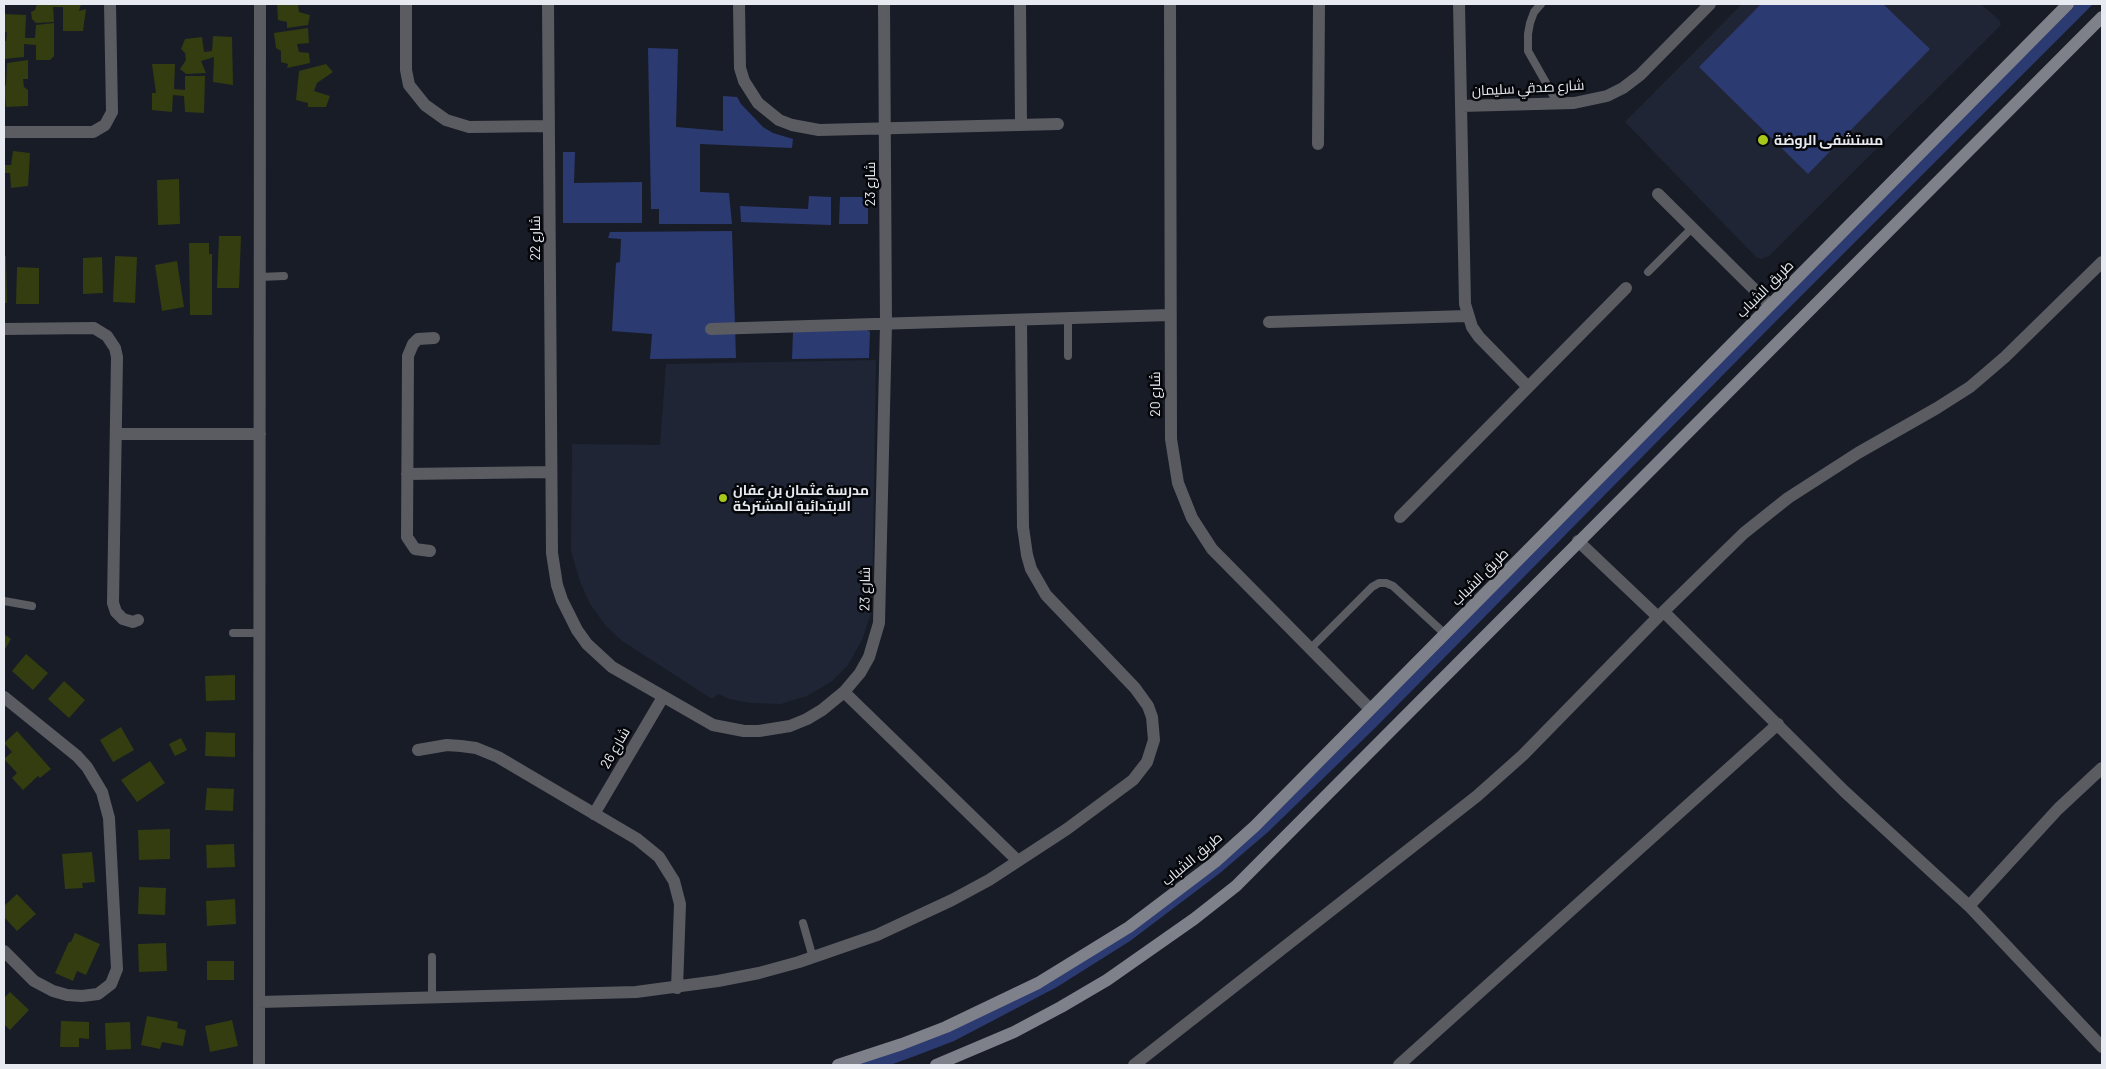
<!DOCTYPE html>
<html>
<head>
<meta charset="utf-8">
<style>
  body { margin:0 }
  #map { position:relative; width:2106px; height:1069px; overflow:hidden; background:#181c26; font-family:Barlow,sans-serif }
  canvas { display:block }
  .frame { position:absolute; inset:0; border:5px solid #e7eaf1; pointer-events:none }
</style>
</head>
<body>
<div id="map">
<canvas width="2106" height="1069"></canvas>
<div class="frame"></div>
</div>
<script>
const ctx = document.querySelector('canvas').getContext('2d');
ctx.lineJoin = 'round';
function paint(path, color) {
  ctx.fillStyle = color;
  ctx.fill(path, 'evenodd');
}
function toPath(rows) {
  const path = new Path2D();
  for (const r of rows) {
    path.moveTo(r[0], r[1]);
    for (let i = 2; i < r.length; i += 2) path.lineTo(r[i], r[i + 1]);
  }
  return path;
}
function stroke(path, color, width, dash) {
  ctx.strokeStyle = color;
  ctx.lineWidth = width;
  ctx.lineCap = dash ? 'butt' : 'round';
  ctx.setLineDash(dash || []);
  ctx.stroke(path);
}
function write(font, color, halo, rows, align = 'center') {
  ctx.font = font + ' Barlow,Cairo,sans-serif';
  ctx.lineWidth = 5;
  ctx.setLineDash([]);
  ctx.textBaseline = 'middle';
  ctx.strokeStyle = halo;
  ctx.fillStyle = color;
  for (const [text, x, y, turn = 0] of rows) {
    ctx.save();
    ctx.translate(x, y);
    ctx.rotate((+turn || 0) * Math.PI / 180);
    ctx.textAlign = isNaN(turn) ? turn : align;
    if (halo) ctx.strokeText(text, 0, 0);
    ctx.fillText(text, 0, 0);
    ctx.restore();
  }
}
paint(toPath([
  [1742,4,1981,4,1999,20,2001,25,1769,256,1761,259,1756,257,1625,122],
  [876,360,872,610,862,640,848,665,831,682,807,696,781,704,750,703,729,699,718,694,712,699,622,641,605,625,590,604,580,582,571,551,572,444,660,445,666,364]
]), '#1f2534');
paint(toPath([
  [1761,4,1883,4,1930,49,1808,174,1699,67],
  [2075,4,2093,4,1782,315,1376,727,1268,832,1220,873,1130,941,1057,987,954,1041,915,1056,890,1065,848,1065,978,1016,1186,887],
  [648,48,678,49,676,127,723,131,723,96,737,97,741,104,763,127,773,133,793,139,792,148,700,144,700,192,729,193,732,224,659,224,659,209,651,209],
  [563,152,575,152,574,183,642,182,642,223,563,223],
  [809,196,831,197,831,225,741,222,740,206,808,209],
  [840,197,868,197,868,224,839,224],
  [732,231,736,358,650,359,652,334,612,331,616,263,620,262,621,239,608,238,610,232],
  [865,328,870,332,869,358,792,359,793,332]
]), '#2c3a72');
paint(toPath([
  [37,4,81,4,79,11,86,9,83,31,63,31,63,7,53,7,54,22,36,23,32,19,31,12,35,10],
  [277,4,298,4,299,12,310,15,308,25,287,28,287,22,278,20],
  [4,14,26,15,25,38,35,38,36,25,54,23,54,56,50,60,36,60,36,45,24,44,24,57,4,59,4,41,6,41,7,32,4,33],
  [308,28,309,43,297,44,299,52,309,53,310,63,287,68,288,64,281,62,281,51,276,48,274,33],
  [213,36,232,37,233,85,213,82,214,57,201,61,206,73,186,74,180,69,186,60,185,53,181,49,185,39,202,37,204,52,212,51],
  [28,60,28,79,23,79,24,87,28,90,28,106,6,107,4,86,6,85,7,63],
  [152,64,175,64,174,89,185,90,185,76,205,76,204,113,185,112,184,96,173,95,172,112,152,110,152,93,156,93],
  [326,64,333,72,317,83,314,91,330,96,326,107,308,107,308,103,296,100,299,71],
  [13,151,30,153,28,186,11,188,10,173,4,173,4,165,11,165],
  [179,179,180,224,158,225,157,180],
  [219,236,241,236,239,288,217,288],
  [189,243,209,243,209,254,212,254,212,315,190,315],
  [4,256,6,256,7,303,4,303],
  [115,256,137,257,135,303,113,302],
  [102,257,103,293,83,294,83,258],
  [177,261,184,307,162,311,155,265],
  [17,267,39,268,39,304,16,304],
  [4,634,11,639,4,651],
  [26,654,48,673,33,690,12,671],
  [235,675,235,700,206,701,205,676],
  [64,681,85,700,69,718,48,699],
  [121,727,134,750,113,762,100,740],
  [17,731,51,769,40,778,38,776,23,790,12,778,17,773,4,759,12,752,4,743],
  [206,732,235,733,235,757,205,756],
  [181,738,187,750,175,756,169,744],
  [150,761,165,783,137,802,121,780],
  [207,788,234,789,233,811,205,810],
  [170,829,170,859,139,860,138,830],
  [234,844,235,867,207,868,206,845],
  [92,852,95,882,82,883,83,888,65,889,62,854],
  [139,887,166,888,165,915,138,914],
  [17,894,36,914,17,931,4,917,4,906],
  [235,899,236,924,207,926,206,901],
  [75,933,100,944,86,975,77,971,73,981,55,973,69,942,71,942],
  [166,943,167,971,139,972,138,944],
  [207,961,234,961,234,980,207,980],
  [10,992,29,1010,10,1030,4,1024,4,998],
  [147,1016,178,1022,177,1028,186,1030,183,1046,162,1042,160,1049,141,1045],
  [232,1020,238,1046,210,1052,205,1026],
  [61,1021,89,1022,89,1039,79,1038,79,1047,60,1047],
  [130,1022,131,1049,106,1050,105,1023]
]), '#333d10');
stroke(toPath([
  [1541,4,1534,12,1530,23,1528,34,1528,51,1558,104],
  [1648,272,1692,228],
  [260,277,284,276],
  [1068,318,1068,356],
  [4,601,32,606],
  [233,633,260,633],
  [1310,649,1372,587,1379,583,1386,583,1393,586,1445,634],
  [803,923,813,958],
  [432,957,432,997]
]), '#5a5c62', 8);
stroke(toPath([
  [406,4,406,70,409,85,425,105,446,120,469,127,549,126],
  [548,4,552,553,557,585,562,600,577,630,587,644,612,667,713,725,744,731,759,731,790,726,807,719,822,710,844,692,860,673,869,657,879,623,886,324,884,4],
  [739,4,740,68,744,81,758,103,779,120,792,125,819,130,1058,124],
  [1020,4,1021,125],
  [1170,4,1171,439,1178,483,1192,518,1212,549,1370,709],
  [1459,4,1465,304,1472,327,1479,337,1528,387],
  [1461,106,1574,103,1607,96,1623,88,1640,75,1710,4],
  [4,132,93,132,105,125,112,112,110,4],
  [1318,144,1319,4],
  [1658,194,1770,305],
  [1269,322,1467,316],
  [4,329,94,328,107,336,115,348,117,357,113,603,116,612,123,619,133,622,138,620],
  [711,329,1170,315],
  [116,434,260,434],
  [407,474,551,472],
  [1400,517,1626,288],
  [1578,541,1658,617],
  [430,551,415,549,407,537,408,356,413,344,418,339,434,338],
  [1664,612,1844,791,1969,906,2102,1047],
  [844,692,1018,861],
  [4,697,77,756,87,767,102,792,109,818,117,969,111,984,98,994,82,996,67,995,53,991,34,981,4,951],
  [418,750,447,745,461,746,476,748,498,757,637,839,659,857,674,881,680,904,677,988],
  [594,814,663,697],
  [1969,906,2058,809,2102,768],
  [260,1002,636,992,718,981,759,973,799,962,877,935,952,900,989,880,1067,829,1133,780,1147,762,1154,740,1152,717,1148,706,1135,688,1046,595,1031,569,1027,555,1023,527,1021,320],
  [259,1065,260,4],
  [1134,1065,1477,796,1523,755,1658,617,1744,533,1788,498,1858,453,1937,408,1970,387,2005,357,2102,262],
  [1399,1065,1778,724]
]), '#5a5c62', 12);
stroke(toPath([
  [838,1065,902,1044,946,1027,1038,983,1129,927,1215,862,1255,826,2068,4],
  [936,1065,1014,1032,1061,1007,1107,980,1194,919,1236,886,2102,17]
]), '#7e818a', 12);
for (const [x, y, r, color] of [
  [1763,140,6,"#a8c71d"],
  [723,498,5,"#a8c71d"]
]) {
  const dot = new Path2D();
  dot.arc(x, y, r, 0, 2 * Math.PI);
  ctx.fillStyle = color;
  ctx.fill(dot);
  stroke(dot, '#05070b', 2);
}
write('14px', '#e7eaf1', '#05070b', [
  ["شارع صدقي سليمان",1528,88,-3],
  ["شارع 23",870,184,-90],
  ["شارع 22",535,238,-90],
  ["طريق الشباب",1765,289,-45],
  ["شارع 20",1155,394,-90],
  ["طريق الشباب",1480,577,-45],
  ["شارع 23",865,589,-89],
  ["شارع 26",615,748,-60],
  ["طريق الشباب",1192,859,-40]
]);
write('bold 14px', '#e7eaf1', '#05070b', [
  ["مستشفى الروضة",1774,140],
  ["مدرسة عثمان بن عفان",733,490],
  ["الابتدائية المشتركة",733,506]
], 'left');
</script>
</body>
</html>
